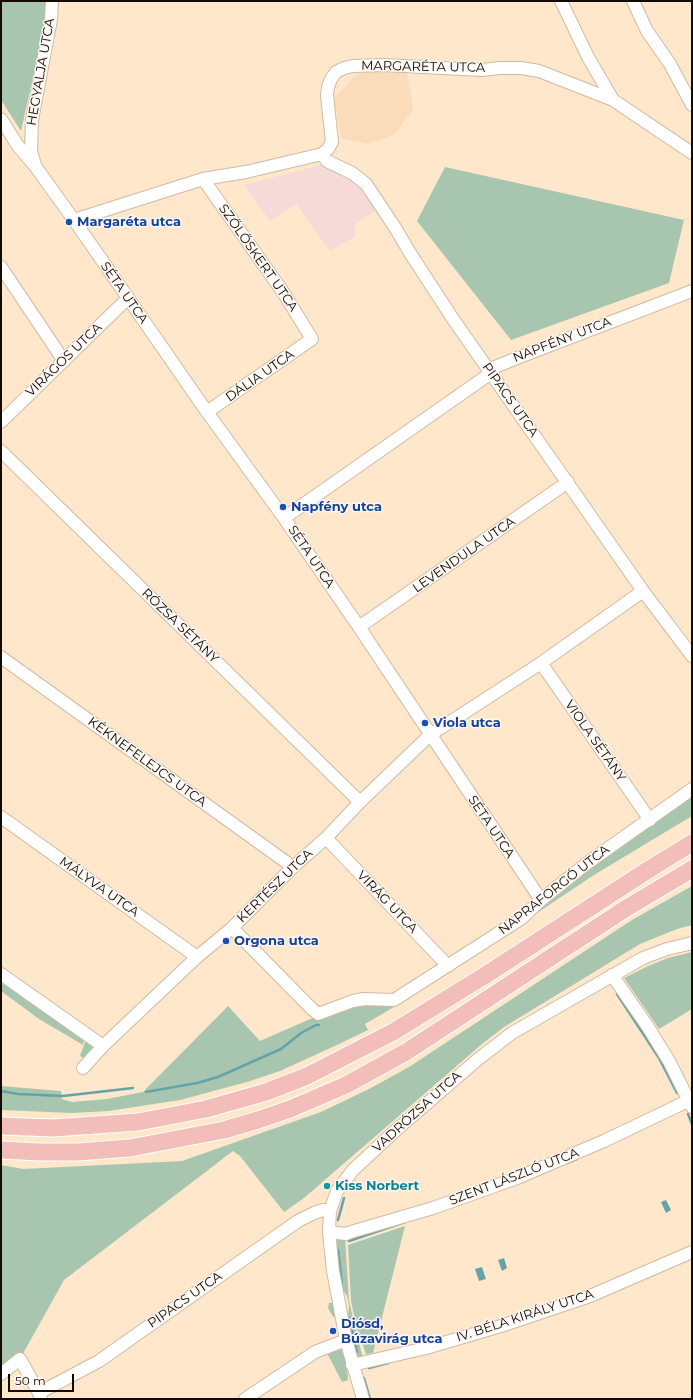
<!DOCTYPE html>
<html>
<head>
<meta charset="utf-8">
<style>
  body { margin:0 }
  #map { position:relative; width:693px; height:1400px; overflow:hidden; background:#ffe7cb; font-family:Montserrat,sans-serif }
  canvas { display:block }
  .frame { position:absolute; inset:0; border:2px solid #120a03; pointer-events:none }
  .scale { position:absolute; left:8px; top:1374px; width:66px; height:18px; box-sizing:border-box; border:2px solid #120a03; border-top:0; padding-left:5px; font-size:12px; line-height:14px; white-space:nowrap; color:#120a03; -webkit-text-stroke:3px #fcf7f2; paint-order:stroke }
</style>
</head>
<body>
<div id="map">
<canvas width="693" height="1400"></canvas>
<div class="frame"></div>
<div class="scale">50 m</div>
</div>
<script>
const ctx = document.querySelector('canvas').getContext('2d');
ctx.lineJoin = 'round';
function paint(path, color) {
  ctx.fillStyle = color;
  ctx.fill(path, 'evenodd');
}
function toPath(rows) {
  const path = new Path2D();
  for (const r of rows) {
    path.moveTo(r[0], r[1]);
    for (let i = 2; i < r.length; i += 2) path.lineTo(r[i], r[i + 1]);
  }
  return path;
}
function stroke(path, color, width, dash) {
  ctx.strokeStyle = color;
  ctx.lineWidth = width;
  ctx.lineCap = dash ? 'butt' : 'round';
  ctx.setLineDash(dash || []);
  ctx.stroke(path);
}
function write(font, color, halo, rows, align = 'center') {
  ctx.font = font + ' Montserrat,sans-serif';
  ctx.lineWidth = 3;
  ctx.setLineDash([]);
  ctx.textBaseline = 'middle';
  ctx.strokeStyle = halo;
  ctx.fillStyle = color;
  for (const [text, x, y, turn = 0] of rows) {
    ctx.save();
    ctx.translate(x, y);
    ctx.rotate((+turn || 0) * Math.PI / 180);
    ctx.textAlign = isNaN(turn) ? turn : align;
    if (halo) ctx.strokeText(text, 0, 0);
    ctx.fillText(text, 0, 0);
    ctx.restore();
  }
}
paint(toPath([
  [381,68,407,72,413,110,394,135,368,144,341,138,334,98,356,75]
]), '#fadcbb');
paint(toPath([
  [320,165,349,175,376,210,354,225,356,236,330,251,296,204,270,221,244,185]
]), '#f5dad8');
paint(toPath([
  [1,1,46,1,45,16,39,50,21,131,1,100],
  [445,167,684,220,669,283,511,340,417,221],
  [692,794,692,816,594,875,537,913,542,903],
  [692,886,692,925,677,929,640,944,504,1027,482,1044,304,1198,284,1212,240,1156,233,1151,64,1280,20,1359,1,1374,1,1165,23,1169,182,1161,321,1112,369,1089,409,1067,632,920],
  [692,952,692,1009,659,1029,624,978,646,967,668,958],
  [1,981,33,1005,79,1034,84,1040,83,1045,39,1019,1,991],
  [365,1001,395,1003,394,1007,365,1024,368,1030,339,1044,280,1071,247,1082,180,1100,109,1111,72,1113,1,1110,1,1086,61,1091,62,1099,72,1102,107,1099,143,1092,228,1006,260,1041,333,1009],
  [405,1226,373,1353,366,1354,357,1329,351,1301,348,1245],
  [345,1238,349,1301,363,1359,356,1357,347,1327,349,1306,347,1296,338,1283,335,1243,338,1240],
  [329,1303,334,1303,337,1315,333,1317,328,1308],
  [337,1348,342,1350,346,1355,348,1380,342,1382,326,1351]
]), '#a8c6af');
paint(toPath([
  [86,1040,97,1048,89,1061,80,1056]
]), '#9fcaaa');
paint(toPath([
  [666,1200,671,1210,666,1213,661,1202],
  [504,1258,507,1268,502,1271,498,1260],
  [482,1267,486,1279,479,1281,475,1269]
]), '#65a3a8');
stroke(toPath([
  [617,994,659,1058,677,1093],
  [1,1091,18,1094,63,1096,133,1088],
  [146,1092,197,1083,218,1077,281,1049,301,1033,316,1025,319,1025],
  [688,1114,692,1124],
  [567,1163,577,1159],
  [338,1220,344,1198],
  [349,1241,405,1222],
  [338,1250,342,1285],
  [349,1318,357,1352],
  [369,1368,388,1363],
  [364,1378,370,1399]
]), '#65a3a8', 2.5);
const minor = toPath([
  [561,1,588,57,613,100],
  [633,1,647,31,670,64,692,105],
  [1,119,18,146,35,166,74,220,207,412,284,518,359,627,541,900],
  [322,154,327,161,352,173,366,184,396,229,410,253,453,319,643,591,692,656],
  [35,165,31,151,32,120,51,20,52,1],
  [203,179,283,292,312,339,207,412],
  [74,220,203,179,246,172,322,154,328,149,332,142,327,95,328,87,331,79,336,72,344,68,353,66,384,65,482,70,500,68,521,68,539,71,613,100,692,153],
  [1,267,64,361],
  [1,422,128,298],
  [1,451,360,802],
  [284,518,491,373,495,367,517,358,692,291],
  [359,627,568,482],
  [1,657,293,867],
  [541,663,650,820],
  [1,817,197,957],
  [326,838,448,966],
  [232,928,312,1009,318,1014,353,1001,364,999,394,1000,522,918,541,900,586,864,692,789],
  [1,974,103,1046],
  [612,975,648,1027,669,1061,692,1107],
  [83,1068,103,1046,197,957,232,928,293,867,326,838,360,802,430,735,541,663,643,591],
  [329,1232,346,1234,351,1232,433,1208,517,1178,604,1141,692,1099],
  [352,1365,426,1348,501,1326,590,1296,692,1252],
  [1,1374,20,1359,39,1393,41,1399],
  [39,1393,99,1361,298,1221,314,1213,323,1210,330,1211],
  [245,1399,315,1352,346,1340],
  [363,1399,346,1340,333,1271,329,1232,330,1211,337,1191,353,1170,395,1131,477,1060,512,1033,643,958,667,949,692,943]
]);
const highway = toPath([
  [1,1126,53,1128,138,1122,206,1109,266,1092,307,1076,393,1032,484,976,648,870,692,843],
  [1,1150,40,1152,77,1152,130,1148,224,1130,258,1120,290,1109,346,1085,406,1052,625,909,692,869]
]);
stroke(minor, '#d1baa0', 14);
stroke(highway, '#fff', 19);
stroke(minor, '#fff', 12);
stroke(highway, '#f3beba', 17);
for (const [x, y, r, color] of [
  [69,222,4,"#1a4fb4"],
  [283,507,4,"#1a4fb4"],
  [425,723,4,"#1a4fb4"],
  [226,941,4,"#1a4fb4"],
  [327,1186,4,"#0f9aa8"],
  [333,1331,4,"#1a4fb4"]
]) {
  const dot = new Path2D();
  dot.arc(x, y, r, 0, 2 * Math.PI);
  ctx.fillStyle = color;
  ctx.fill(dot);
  stroke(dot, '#fcf7f2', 1.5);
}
write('13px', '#120a03', '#fcf7f2', [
  ["MARGARÉTA UTCA",423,67,1],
  ["HEGYALJA UTCA",41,72,-80],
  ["SZŐLŐSKERT UTCA",258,258,55],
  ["SÉTA UTCA",124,293,55],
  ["NAPFÉNY UTCA",562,340,-21],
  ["VIRÁGOS UTCA",64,360,-44],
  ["DÁLIA UTCA",260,376,-35],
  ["PIPACS UTCA",510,400,55],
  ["LEVENDULA UTCA",464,555,-35],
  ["SÉTA UTCA",311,557,56],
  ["RÓZSA SÉTÁNY",180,626,44],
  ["VIOLA SÉTÁNY",595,741,55],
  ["KÉKNEFELEJCS UTCA",147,762,36],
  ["SÉTA UTCA",491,827,56],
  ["KERTÉSZ UTCA",275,886,-44],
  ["MÁLYVA UTCA",99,887,35],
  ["NAPRAFORGÓ UTCA",554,890,-38],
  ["VIRÁG UTCA",387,902,46],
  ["VADRÓZSA UTCA",417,1112,-42],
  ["SZENT LÁSZLÓ UTCA",514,1177,-21],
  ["PIPACS UTCA",185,1300,-35],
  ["IV. BÉLA KIRÁLY UTCA",525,1316,-18]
]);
write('bold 13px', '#164399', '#fcf7f2', [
  ["Margaréta utca",77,222],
  ["Napfény utca",291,507],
  ["Viola utca",433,723],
  ["Orgona utca",234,941],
  ["Diósd,",341,1324],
  ["Búzavirág utca",341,1339]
], 'left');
write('bold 13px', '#0d838f', '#fcf7f2', [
  ["Kiss Norbert",335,1186]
], 'left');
</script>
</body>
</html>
